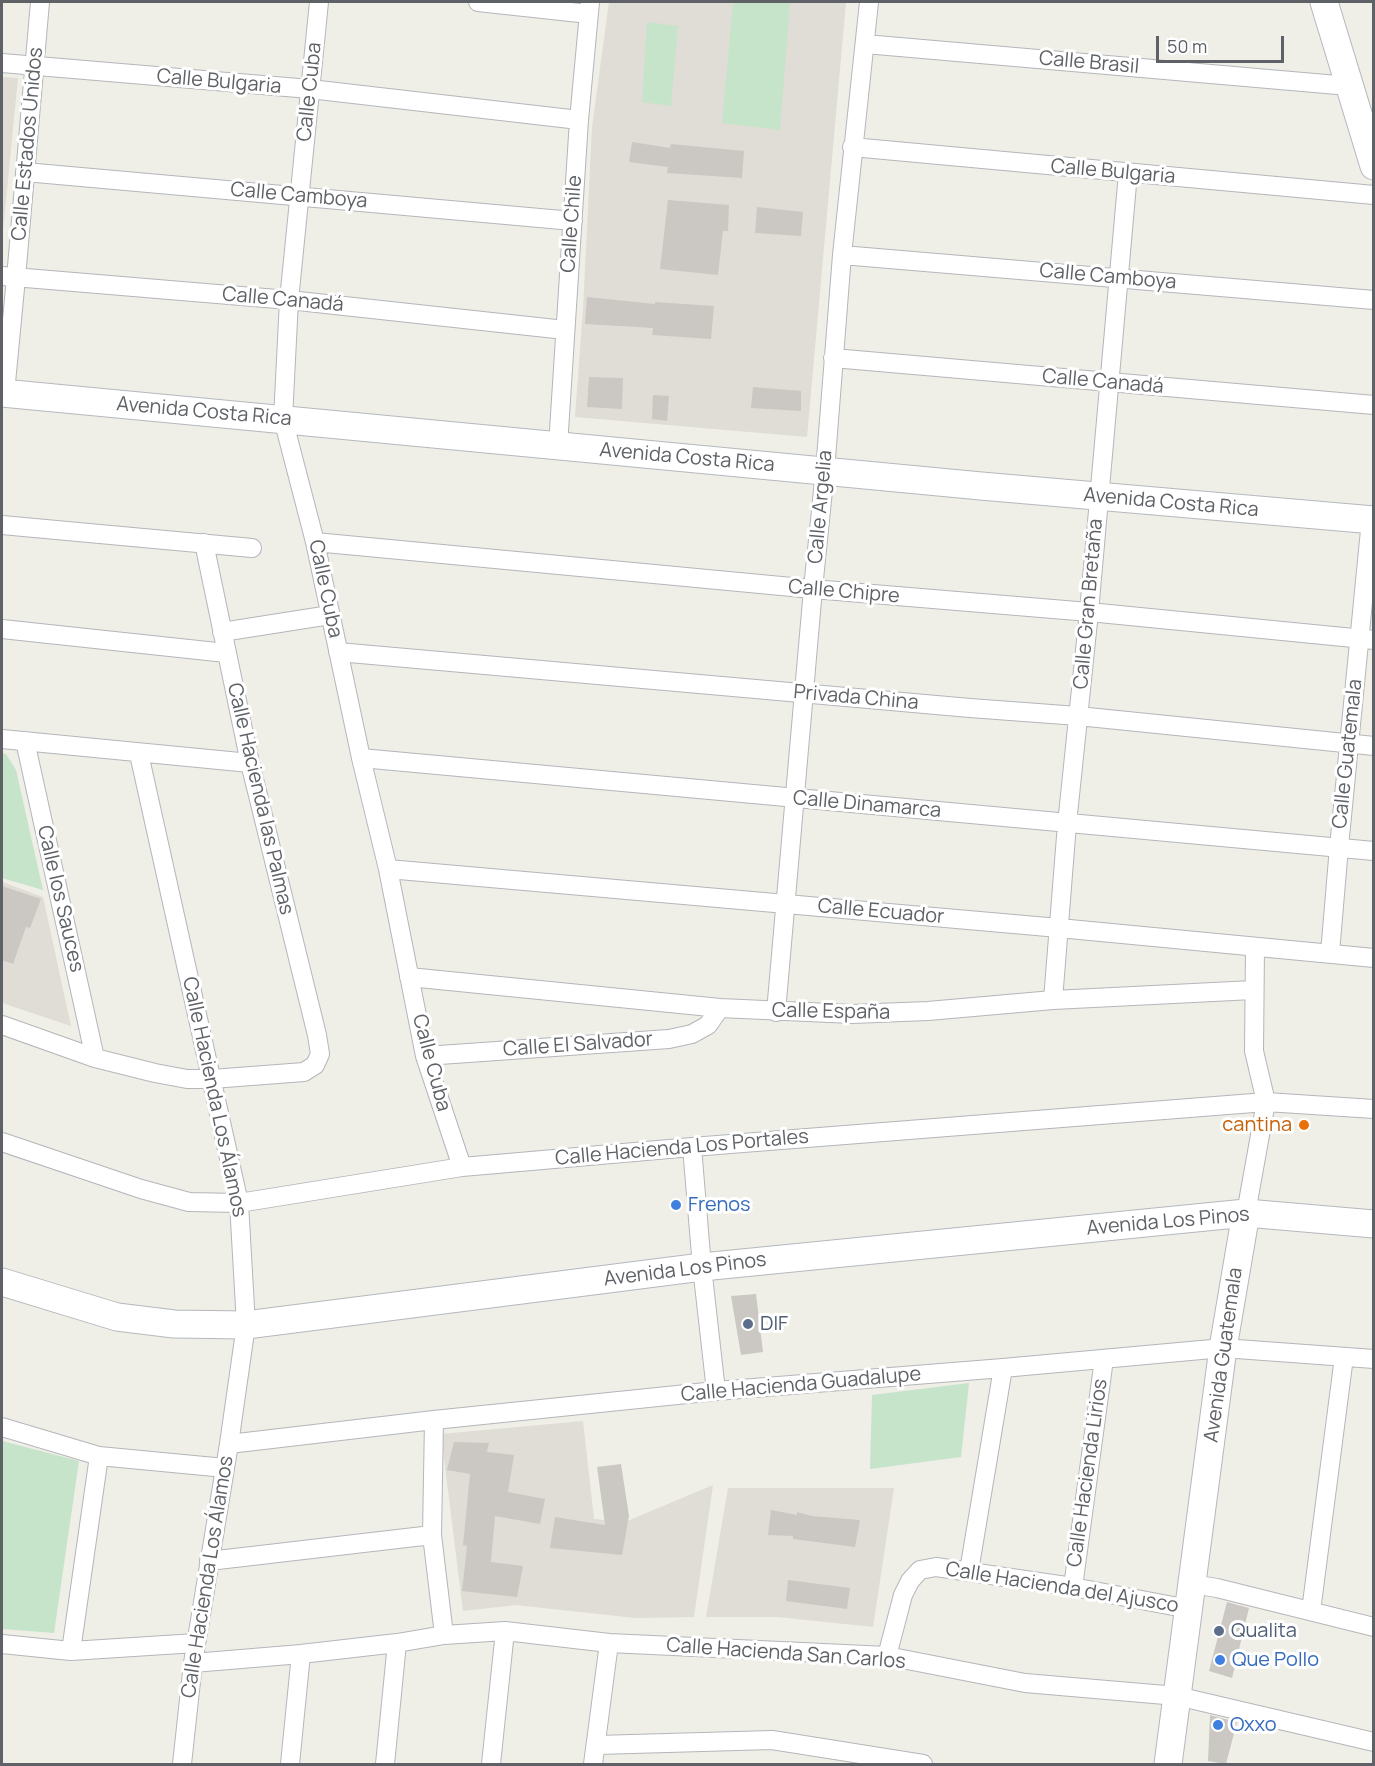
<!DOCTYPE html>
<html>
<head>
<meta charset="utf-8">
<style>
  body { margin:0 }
  #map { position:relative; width:1375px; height:1766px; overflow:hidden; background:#efeee7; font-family:Manrope,sans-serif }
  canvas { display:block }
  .frame { position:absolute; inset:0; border:3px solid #5e6166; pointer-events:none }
  .scale { position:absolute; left:1156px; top:36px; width:128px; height:27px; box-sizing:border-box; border:3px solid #5e6166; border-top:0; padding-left:8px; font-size:18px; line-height:21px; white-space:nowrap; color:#5e6166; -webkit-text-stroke:4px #fff; paint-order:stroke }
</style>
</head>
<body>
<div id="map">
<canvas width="1375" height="1766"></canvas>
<div class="frame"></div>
<div class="scale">50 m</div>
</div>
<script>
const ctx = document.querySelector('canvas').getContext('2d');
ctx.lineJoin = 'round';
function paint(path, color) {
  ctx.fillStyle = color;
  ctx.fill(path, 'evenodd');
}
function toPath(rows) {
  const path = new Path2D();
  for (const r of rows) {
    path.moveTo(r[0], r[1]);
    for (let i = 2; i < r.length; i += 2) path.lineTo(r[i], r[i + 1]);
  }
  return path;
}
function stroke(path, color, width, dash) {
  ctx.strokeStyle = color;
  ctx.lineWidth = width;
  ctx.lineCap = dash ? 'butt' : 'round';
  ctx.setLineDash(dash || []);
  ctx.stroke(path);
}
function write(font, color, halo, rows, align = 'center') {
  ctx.font = font + ' Manrope,sans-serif';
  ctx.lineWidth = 6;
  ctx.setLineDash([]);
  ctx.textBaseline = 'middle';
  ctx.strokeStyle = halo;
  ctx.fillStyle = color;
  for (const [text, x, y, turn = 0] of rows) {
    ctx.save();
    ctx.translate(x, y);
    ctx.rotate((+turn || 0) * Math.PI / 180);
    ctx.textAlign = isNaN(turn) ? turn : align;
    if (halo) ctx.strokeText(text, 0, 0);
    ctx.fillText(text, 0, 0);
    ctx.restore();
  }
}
paint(toPath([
  [609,2,846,2,807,437,575,417,583,309,592,127],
  [2,77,18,78,2,241],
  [2,882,43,897,71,1026,2,1003],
  [583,1421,594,1519,625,1522,713,1485,694,1617,635,1618,516,1605,463,1611,441,1434],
  [728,1488,894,1488,873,1627,778,1617,706,1617]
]), '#dfddd5');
paint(toPath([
  [733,2,790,2,780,130,722,123],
  [647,22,678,26,671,106,642,102],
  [2,753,6,754,16,770,43,890,2,878],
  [969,1383,961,1457,870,1469,872,1395],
  [2,1441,79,1461,54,1633,2,1629]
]), '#c6e4ca');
paint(toPath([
  [632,142,670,148,671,144,744,151,742,178,667,173,668,167,629,162],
  [668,200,729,205,728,231,723,231,718,275,660,269],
  [757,207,803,212,801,236,755,233],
  [587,297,655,304,655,302,714,306,711,339,652,335,653,328,585,324],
  [589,377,623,378,622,409,587,407],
  [753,387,801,391,801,411,751,408],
  [653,395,669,396,667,421,652,419],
  [2,886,41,899,30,928,26,927,13,964,2,960],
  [756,1294,763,1352,741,1355,731,1296],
  [454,1442,489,1443,487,1452,514,1455,508,1492,545,1499,540,1524,495,1516,491,1562,523,1566,517,1597,462,1591,467,1546,463,1545,470,1474,447,1470],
  [621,1464,629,1516,622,1555,550,1548,555,1517,605,1525,597,1467],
  [771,1510,797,1515,797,1512,812,1516,860,1520,855,1547,793,1539,793,1536,768,1535],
  [788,1580,850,1588,847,1609,786,1601],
  [1227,1602,1249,1608,1232,1678,1209,1671],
  [1210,1715,1237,1722,1226,1764,1208,1761]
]), '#cbc8c4');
const street = toPath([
  [319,2,289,300,283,419,315,542,361,758,388,869,425,1056,462,1167],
  [478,2,589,14],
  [865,44,1349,86],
  [2,63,310,89,579,120],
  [852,147,1374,195],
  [25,172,573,221],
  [842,255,1374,300],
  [2,276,289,300,565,330],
  [833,358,1374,405],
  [5,393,16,278,40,2],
  [558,446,579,120,590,2],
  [2,525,252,548],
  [315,542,813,589,1089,612,1374,640],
  [2,629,226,653],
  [222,632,330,615],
  [338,652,970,708,1078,716,1374,746],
  [2,739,250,763],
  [25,741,95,1058],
  [139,754,239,1203,246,1325,229,1444,193,1663,182,1764],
  [361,758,1374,851],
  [388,869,1059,928,1374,958],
  [1330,953,1339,847,1371,520],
  [409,977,720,1008,852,1014,928,1011,1053,1000,1253,990],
  [1053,1000,1067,824,1089,612,1128,173],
  [776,1012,813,589,825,471,842,255,869,2],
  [2,1025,95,1058,155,1073,187,1079,212,1079,304,1072,315,1065,320,1054,317,1035,250,763,204,543],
  [425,1056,669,1039,692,1034,708,1025,720,1008],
  [2,1142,141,1189,189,1202,239,1203,462,1167,692,1147,1266,1102,1374,1109],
  [692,1147,702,1267,716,1391],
  [1246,1213,1266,1102,1254,1051,1255,947],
  [434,1420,432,1535,444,1635],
  [2,1427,99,1456,225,1468],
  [229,1444,434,1420,716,1391,1003,1368,1223,1348,1374,1359],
  [209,1561,432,1535],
  [969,1571,1003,1368],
  [1192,1584,1217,1588,1374,1627],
  [1073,1587,1104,1359],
  [1311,1611,1344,1357],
  [2,1644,71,1651,196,1643],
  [71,1651,99,1456],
  [887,1656,903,1595,910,1581,920,1570,936,1567,1073,1587,1189,1609],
  [193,1663,301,1654,397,1643,444,1635,505,1631,609,1643,887,1656,1025,1683,1177,1696,1374,1742],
  [597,1745,772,1740,923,1764],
  [290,1764,301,1654],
  [385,1764,397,1643],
  [491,1764,505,1631],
  [593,1764,609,1643]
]);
const secondary = toPath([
  [1324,2,1374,166],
  [2,393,981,486,1374,520],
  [2,1282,117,1317,174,1324,246,1325,702,1267,1246,1213,1374,1224],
  [1168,1764,1223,1348,1246,1213]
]);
stroke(street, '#b4b6ba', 20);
stroke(secondary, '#b5b8bd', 29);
stroke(street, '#fff', 18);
stroke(secondary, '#fff', 27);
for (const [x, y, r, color] of [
  [1304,1125,6,"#e8710a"],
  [676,1205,6,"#3f7fe0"],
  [748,1324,6,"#5c6f8a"],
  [1219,1631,6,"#5c6f8a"],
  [1220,1660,6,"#3f7fe0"],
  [1218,1725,6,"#3f7fe0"]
]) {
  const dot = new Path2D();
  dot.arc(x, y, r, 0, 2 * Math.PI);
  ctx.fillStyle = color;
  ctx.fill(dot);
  stroke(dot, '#fff', 2);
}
write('20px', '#5e6166', '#fff', [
  ["Calle Brasil",1089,63,5],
  ["Calle Bulgaria",219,82,5],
  ["Calle Cuba",310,92,-84],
  ["Calle Estados Unidos",28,144,-85],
  ["Calle Bulgaria",1113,172,5],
  ["Calle Camboya",299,196,5],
  ["Calle Chile",572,224,-86],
  ["Calle Camboya",1108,277,5],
  ["Calle Canadá",283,300,5],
  ["Calle Canadá",1103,382,5],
  ["Avenida Costa Rica",204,412,5],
  ["Avenida Costa Rica",687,458,5],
  ["Avenida Costa Rica",1171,503,5],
  ["Calle Argelia",821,507,-85],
  ["Calle Cuba",325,589,78],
  ["Calle Chipre",844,592,5],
  ["Calle Gran Bretaña",1089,604,-85],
  ["Privada China",856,698,5],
  ["Calle Guatemala",1348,754,-84],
  ["Calle Hacienda las Palmas",260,799,77],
  ["Calle Dinamarca",867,805,5],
  ["Calle los Sauces",60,899,77],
  ["Calle Ecuador",881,912,5],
  ["Calle España",831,1012,1],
  ["Calle El Salvador",578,1045,-4],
  ["Calle Cuba",431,1063,75],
  ["Calle Hacienda Los Álamos",214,1097,78],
  ["Calle Hacienda Los Portales",682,1148,-5],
  ["Avenida Los Pinos",1168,1222,-5],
  ["Avenida Los Pinos",685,1270,-7],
  ["Avenida Guatemala",1224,1355,-82],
  ["Calle Hacienda Guadalupe",801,1385,-5],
  ["Calle Hacienda Lirios",1088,1473,-82],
  ["Calle Hacienda Los Álamos",208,1577,-81],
  ["Calle Hacienda del Ajusco",1062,1588,9],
  ["Calle Hacienda San Carlos",786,1654,4]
]);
write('20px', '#c56008', '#fff', [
  ["cantina",1292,1125]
], 'right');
write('20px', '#366cbe', '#fff', [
  ["Frenos",688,1205],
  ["Que Pollo",1232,1660],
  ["Oxxo",1230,1725]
], 'left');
write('20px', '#4e5e75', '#fff', [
  ["DIF",760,1324],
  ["Qualita",1231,1631]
], 'left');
</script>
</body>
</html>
